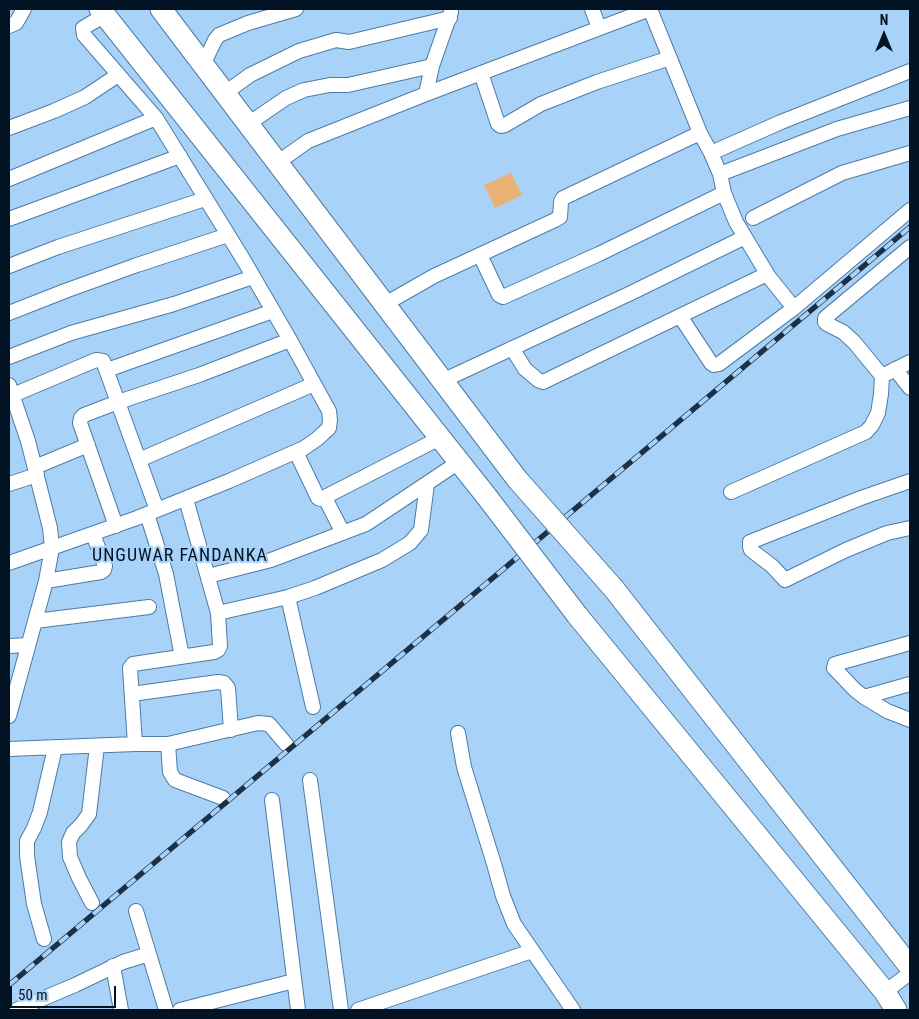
<!DOCTYPE html>
<html>
<head>
<meta charset="utf-8">
<style>
  body { margin:0 }
  #map { position:relative; width:919px; height:1019px; overflow:hidden; background:#a9d2f8; font-family:"Roboto Condensed",sans-serif }
  canvas { display:block }
  .frame { position:absolute; inset:0; border:10px solid #021323; pointer-events:none }
  .north { position:absolute; left:859px; top:10px; width:50px; height:50px; -webkit-text-stroke:4px #a9d2f8; paint-order:stroke; rotate:0deg; font-size:14px; font-weight:700; line-height:20px; text-align:center; color:#021323 }
  .north::after { content:''; display:block; margin:auto; width:18px; height:22px; background:#021323; clip-path:polygon(50% 0,100% 100%,50% 72%,0 100%) }
  .scale { position:absolute; left:10px; top:986px; width:106px; height:22px; box-sizing:border-box; border:2px solid #021323; border-top:0; padding-left:6px; font-size:15px; line-height:18px; white-space:nowrap; color:#021323; -webkit-text-stroke:4px #a9d2f8; paint-order:stroke }
</style>
</head>
<body>
<div id="map">
<canvas width="919" height="1019"></canvas>
<div class="frame"></div>
<div class="north">N</div>
<div class="scale">50 m</div>
</div>
<script>
const ctx = document.querySelector('canvas').getContext('2d');
ctx.lineJoin = 'round';
function paint(path, color) {
  ctx.fillStyle = color;
  ctx.fill(path, 'evenodd');
}
function toPath(rows) {
  const path = new Path2D();
  for (const r of rows) {
    path.moveTo(r[0], r[1]);
    for (let i = 2; i < r.length; i += 2) path.lineTo(r[i], r[i + 1]);
  }
  return path;
}
function stroke(path, color, width, dash) {
  ctx.strokeStyle = color;
  ctx.lineWidth = width;
  ctx.lineCap = dash ? 'butt' : 'round';
  ctx.setLineDash(dash || []);
  ctx.stroke(path);
}
function write(font, color, halo, rows, align = 'center') {
  ctx.font = font + ' "Roboto Condensed",sans-serif';
  ctx.lineWidth = 4.5;
  ctx.setLineDash([]);
  ctx.textBaseline = 'middle';
  ctx.strokeStyle = halo;
  ctx.fillStyle = color;
  for (const [text, x, y, turn = 0] of rows) {
    ctx.save();
    ctx.translate(x, y);
    ctx.rotate((+turn || 0) * Math.PI / 180);
    ctx.textAlign = isNaN(turn) ? turn : align;
    if (halo) ctx.strokeText(text, 0, 0);
    ctx.fillText(text, 0, 0);
    ctx.restore();
  }
}
paint(toPath([
  [511,173,522,195,495,208,484,185]
]), '#eab175');
const street = toPath([
  [592,9,599,28],
  [650,9,700,133,711,153,720,174,724,193,736,222,769,277,794,308,910,210],
  [9,26,16,23,24,9],
  [203,65,215,40,219,35,248,23,296,9],
  [481,73,498,124,501,126,505,125,541,104,597,82,670,58],
  [225,93,250,75,299,51,336,40,349,42,450,18],
  [426,94,432,66,451,12],
  [248,124,286,98,304,90,330,85,348,85,432,66],
  [9,128,54,111,85,97,118,75],
  [711,153,781,122,910,71],
  [277,163,308,141,426,94,650,9],
  [720,174,837,129,910,108],
  [9,179,156,118],
  [753,218,842,173,910,153],
  [9,219,180,156],
  [480,255,499,295,503,297,599,254,724,193],
  [9,266,58,247,205,199],
  [385,304,434,276,555,220,560,217,561,202,563,198,700,133],
  [9,313,65,291,137,265,228,235],
  [680,316,711,363,714,365,719,364,794,308],
  [512,348,525,369,538,380,543,382,767,274],
  [9,357,71,333,174,304,253,277],
  [895,369,910,388],
  [107,370,273,311],
  [882,376,910,362],
  [442,381,631,293,745,237],
  [9,385,28,441,50,528,52,548,46,581,9,716],
  [13,395,96,360,103,361,157,510],
  [296,452,318,498,321,499,440,438],
  [139,460,314,384],
  [35,467,88,445],
  [910,481,861,498,750,542,750,547,751,550,772,566,785,580,846,550,887,533,910,528],
  [9,484,37,475],
  [731,492,866,432,872,425,878,413,881,394,882,376,854,342,843,332,827,324,825,322,825,318,910,247],
  [325,498,343,533],
  [147,514,166,574,182,657],
  [116,526,80,423,81,418,84,415,118,402,199,375,290,340],
  [9,563,137,518,229,481,304,448,317,439,329,428,330,420,329,411,290,340,243,259,156,118,84,35,83,28,105,15],
  [208,576,271,560,366,524,459,462],
  [46,581,101,572,104,570,105,566,93,534],
  [288,597,313,707],
  [218,613,288,597,315,588,382,560,410,543,421,530,427,484],
  [35,621,149,607],
  [910,643,835,664,834,668,855,690,864,697,887,711,910,720],
  [9,646,28,645],
  [132,694,218,682,224,683,228,688,231,730],
  [864,697,910,684],
  [458,733,464,767,494,864,503,896,514,924,573,1010],
  [135,744,130,668,133,664,214,652,218,650,220,646,218,613,186,499],
  [168,744,170,772,175,780,223,798],
  [9,749,135,744,168,744,258,723,269,724,286,744],
  [310,780,341,1010],
  [272,800,298,1010],
  [92,903,79,878,70,857,69,842,73,833,81,825,89,814,97,746],
  [136,911,166,1010],
  [44,939,34,904,27,856,27,841,34,828,40,812,55,748],
  [113,966,121,1010],
  [885,992,910,973],
  [16,1010,75,985,123,962,149,954],
  [180,1010,294,981],
  [358,1010,532,951]
]);
const primary = toPath([
  [100,9,487,497],
  [161,9,517,479],
  [614,589,910,967],
  [577,615,885,992,896,1010]
]);
stroke(street, '#4b7ca7', 16);
stroke(primary, '#4b7ca7', 23);
stroke(street, '#fff', 14);
stroke(primary, '#fff', 21);
const rail = toPath([
  [9,985,910,227]
]);
stroke(rail, '#1c3145', 5.5);
stroke(rail, '#a9d2f8', 4, [11]);
const primaryBridge = toPath([
  [517,479,614,589],
  [487,497,577,615]
]);
stroke(primaryBridge, '#4b7ca7', 23, []);
stroke(primaryBridge, '#fff', 21);
ctx.letterSpacing = '1px';
write('18px', '#021323', '#a9d2f8', [
  ["UNGUWAR FANDANKA",180,556]
]);
ctx.letterSpacing = '0px';
</script>
</body>
</html>
